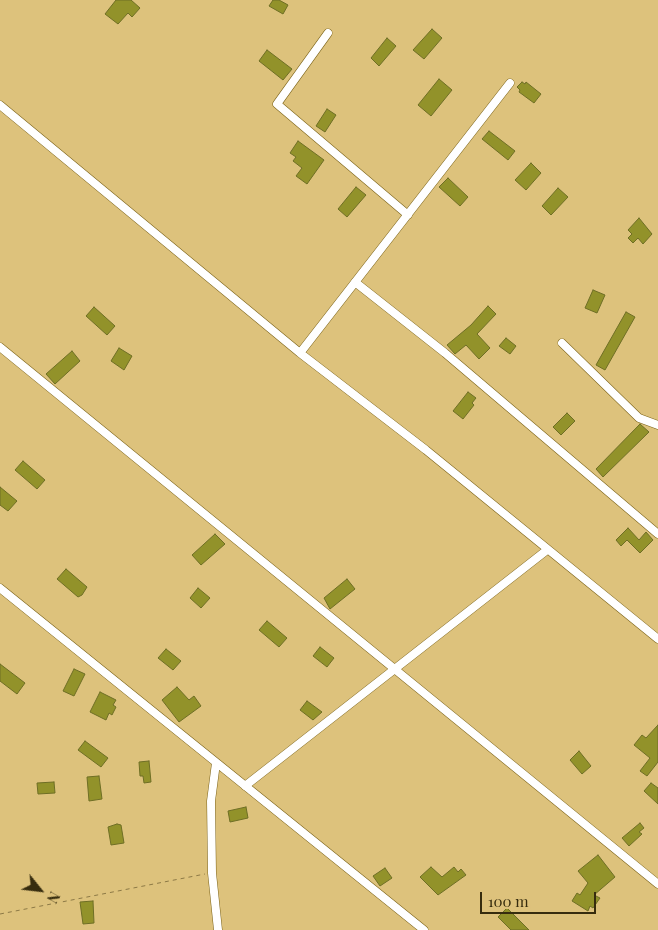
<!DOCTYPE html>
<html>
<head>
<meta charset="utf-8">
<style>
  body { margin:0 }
  #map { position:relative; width:658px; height:930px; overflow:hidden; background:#ddc27c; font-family:"Playfair Display",serif }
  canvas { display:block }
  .north { position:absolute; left:15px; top:865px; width:50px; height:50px; -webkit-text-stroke:4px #ddc27c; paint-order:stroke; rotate:119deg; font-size:14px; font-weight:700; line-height:20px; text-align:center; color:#362c0e }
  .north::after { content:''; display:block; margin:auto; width:18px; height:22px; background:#362c0e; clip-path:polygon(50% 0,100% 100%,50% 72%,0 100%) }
  .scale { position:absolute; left:480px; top:892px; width:116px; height:22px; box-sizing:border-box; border:2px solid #362c0e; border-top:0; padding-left:6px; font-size:15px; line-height:18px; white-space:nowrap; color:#362c0e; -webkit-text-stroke:4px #ddc27c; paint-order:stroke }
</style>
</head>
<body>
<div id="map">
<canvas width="658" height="930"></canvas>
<div class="north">N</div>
<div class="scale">100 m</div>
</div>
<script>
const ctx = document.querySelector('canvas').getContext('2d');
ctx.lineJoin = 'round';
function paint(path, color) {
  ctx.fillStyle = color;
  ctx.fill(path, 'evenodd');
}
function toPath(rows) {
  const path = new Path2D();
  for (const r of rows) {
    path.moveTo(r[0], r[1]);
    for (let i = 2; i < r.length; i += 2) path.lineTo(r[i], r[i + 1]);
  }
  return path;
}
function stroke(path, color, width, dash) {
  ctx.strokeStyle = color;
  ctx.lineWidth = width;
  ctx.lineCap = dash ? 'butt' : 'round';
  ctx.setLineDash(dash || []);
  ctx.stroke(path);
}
const building = toPath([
  [116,0,131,0,140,8,132,17,128,13,118,24,105,14,116,0],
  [273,0,279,0,288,5,283,14,269,6,273,0],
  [432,29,442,38,424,59,413,50,432,29],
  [387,38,396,46,379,66,371,58,387,38],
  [267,50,292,69,283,80,259,61,267,50],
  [439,79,452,90,431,116,418,105,439,79],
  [522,82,525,84,526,82,541,94,534,103,519,92,520,90,517,87,522,82],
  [327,109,336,115,325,132,316,126,327,109],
  [489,131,515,151,508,160,482,139,489,131],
  [298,141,324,160,307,184,296,176,302,168,293,161,296,157,290,153,298,141],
  [531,163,541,173,526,190,515,180,531,163],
  [448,178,468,197,460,206,439,187,448,178],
  [356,187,366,195,347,217,338,209,356,187],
  [558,188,568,197,551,215,542,206,558,188],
  [639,218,652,234,643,244,638,238,633,243,628,238,632,234,628,230,639,218],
  [593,290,605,295,597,313,585,308,593,290],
  [488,306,496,314,477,334,490,348,479,359,466,345,455,354,447,345,471,325,488,306],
  [94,307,115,326,107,335,86,316,94,307],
  [626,312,635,317,605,370,596,365,626,312],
  [506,338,516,346,510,354,499,346,506,338],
  [119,348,132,356,124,370,111,361,119,348],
  [72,351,80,361,55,384,46,374,72,351],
  [468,392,476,398,472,403,474,405,463,419,453,411,468,392],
  [567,413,575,421,561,435,553,427,567,413],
  [640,424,649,432,603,477,596,469,640,424],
  [23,461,45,480,37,489,15,470,23,461],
  [0,487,17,501,8,511,0,505,0,487],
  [628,528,639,540,646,532,653,540,640,553,627,540,621,546,616,540,628,528],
  [215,534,225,544,201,565,192,555,215,534],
  [66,569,87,587,82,595,78,597,57,579,66,569],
  [347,579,355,589,330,609,324,598,347,579],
  [198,588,210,598,201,608,190,598,198,588],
  [267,621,287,638,279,647,259,630,267,621],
  [320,647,334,658,327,667,313,656,320,647],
  [166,649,181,661,173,670,158,658,166,649],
  [0,664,25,683,17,694,0,681,0,664],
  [74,669,85,674,74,696,63,691,74,669],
  [177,687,189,700,194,696,201,706,179,722,162,700,177,687],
  [100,692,116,700,113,705,116,707,112,715,109,713,106,720,90,712,100,692],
  [307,701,322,712,313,720,300,710,307,701],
  [658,725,658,762,647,776,640,771,650,758,634,745,642,735,646,738,658,725],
  [85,741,108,758,101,767,78,750,85,741],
  [579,751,591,766,582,774,570,760,579,751],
  [149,761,151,782,144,783,143,776,140,776,139,762,149,761],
  [99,776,102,799,89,801,87,777,99,776],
  [54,782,55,793,38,794,37,783,54,782],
  [651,783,658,788,658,804,644,791,651,783],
  [246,807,248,818,230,822,228,811,246,807],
  [640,823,644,828,639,832,642,834,629,846,622,838,640,823],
  [117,824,121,825,124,843,111,845,108,827,117,824],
  [598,855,615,877,594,895,600,898,593,908,590,906,588,911,572,901,577,893,580,895,588,883,578,871,598,855],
  [431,867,442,877,454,867,458,872,461,869,466,875,438,895,420,877,431,867],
  [385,868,392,878,380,886,373,876,385,868],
  [93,901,94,923,83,924,80,902,93,901],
  [507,908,529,930,511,930,498,917,507,908]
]);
paint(building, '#92922a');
stroke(building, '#6e6e25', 1);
const minor = toPath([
  [328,33,277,104,408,215],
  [0,105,300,353,426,450,658,639],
  [355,282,445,353,658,534],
  [562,343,639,418,658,425],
  [0,347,658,884],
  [300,353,510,83],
  [0,588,424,930],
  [216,763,211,801,212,873,218,930],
  [245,786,547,550]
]);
stroke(minor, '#7b6217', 9);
stroke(toPath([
  [0,914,205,874]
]), '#8c7946', 1, [4, 4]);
stroke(minor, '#fff', 8);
</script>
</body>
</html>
